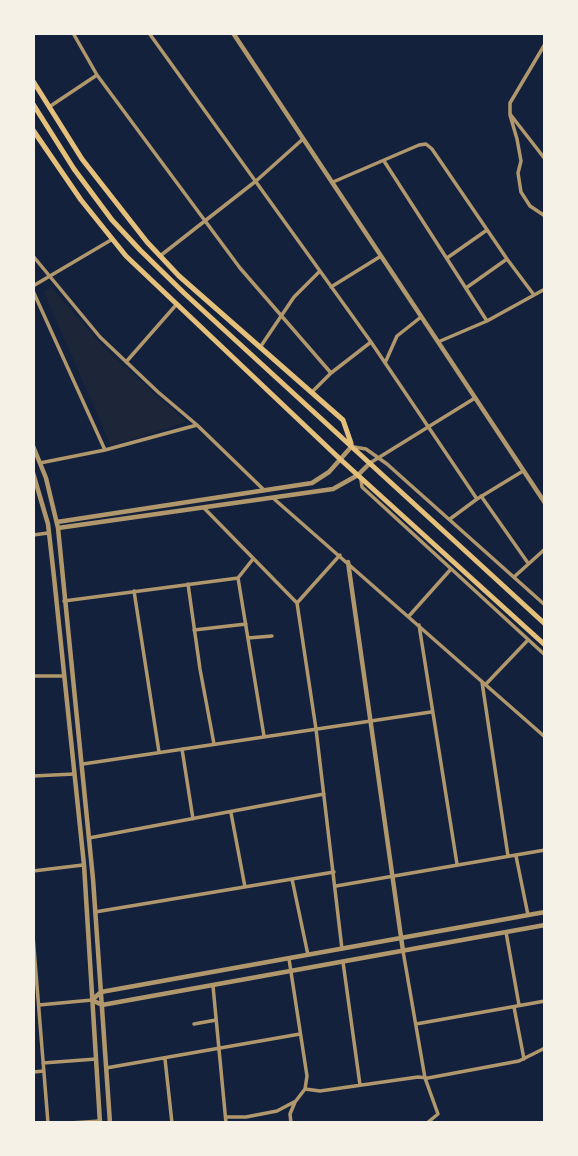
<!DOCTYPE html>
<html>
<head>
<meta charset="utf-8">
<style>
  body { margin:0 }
  #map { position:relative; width:578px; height:1156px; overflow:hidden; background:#14213d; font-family:"DM Sans",sans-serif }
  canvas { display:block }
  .frame { position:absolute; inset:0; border:35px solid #f6f1e7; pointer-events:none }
</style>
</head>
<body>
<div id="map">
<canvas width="578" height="1156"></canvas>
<div class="frame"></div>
</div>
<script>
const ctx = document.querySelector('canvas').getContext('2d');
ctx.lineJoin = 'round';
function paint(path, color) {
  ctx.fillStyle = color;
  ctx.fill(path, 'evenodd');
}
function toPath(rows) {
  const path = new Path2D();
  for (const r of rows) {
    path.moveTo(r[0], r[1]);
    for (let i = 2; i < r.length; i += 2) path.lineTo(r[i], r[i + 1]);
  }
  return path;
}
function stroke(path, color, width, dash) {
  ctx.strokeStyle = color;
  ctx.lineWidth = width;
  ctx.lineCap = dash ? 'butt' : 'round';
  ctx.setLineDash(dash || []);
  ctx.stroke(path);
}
paint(toPath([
  [51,287,106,350,186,422,111,446,44,292]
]), '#1d2539');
stroke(toPath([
  [73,33,97,75,240,268,331,373],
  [149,33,371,342,477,499],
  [545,44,510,103,510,115,517,139,521,161,518,173,521,192,530,206,545,216],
  [49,107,97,75],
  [510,114,545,159],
  [384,161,487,321],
  [333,182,419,145,426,144,432,149,507,259,534,295],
  [33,256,100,337,158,392,197,425,263,489],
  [160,256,256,181,303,139],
  [447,258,487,230],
  [33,286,111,240],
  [331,287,381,256],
  [466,288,507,259],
  [33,291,105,450],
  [438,342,487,321,545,289],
  [261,346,294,297,319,272],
  [126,362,176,305],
  [385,363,397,336,421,317],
  [312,392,331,373,371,342],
  [354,447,366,449,387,464,545,605],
  [40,463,105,450,197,425],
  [370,463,475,398],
  [361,480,362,487,545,655],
  [481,496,528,563],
  [273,498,545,737],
  [204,508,297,603,316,729,342,949],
  [450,519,477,499,523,471],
  [33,535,48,533],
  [514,577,545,549],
  [238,578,264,736],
  [188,584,200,669,214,744],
  [134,591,159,752],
  [64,601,238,578,253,559],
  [297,603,340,555],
  [409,616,451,569],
  [419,625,457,864],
  [194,630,246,624],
  [248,638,272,636],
  [33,676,63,676],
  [482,682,508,856],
  [486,684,528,640],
  [182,749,193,819],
  [83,764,431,712],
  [33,776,74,774],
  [231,813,245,887],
  [89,838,324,794],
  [516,856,528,915],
  [33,871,83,865],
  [292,879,308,955],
  [336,886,545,850],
  [95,912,334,872],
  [506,932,519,1005],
  [33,936,48,1123],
  [403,951,425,1078,438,1114,427,1123],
  [289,959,307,1076,305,1089,295,1102,290,1114,291,1123],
  [343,962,360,1085],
  [213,986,226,1123],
  [39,1005,92,1000],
  [514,1007,524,1059],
  [194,1024,216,1020],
  [416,1024,545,1001],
  [165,1059,172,1123],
  [43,1063,96,1059],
  [106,1068,300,1034],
  [33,1072,44,1071],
  [305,1089,320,1091,418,1077,428,1078,519,1061,545,1048],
  [226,1117,246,1117,277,1111,294,1102],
  [70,1123,100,1121]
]), '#b1986c', 3.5);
stroke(toPath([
  [233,33,545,503],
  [33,446,46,478,58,528,93,879,110,1123],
  [33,473,48,524,54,577,84,865,100,1123],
  [57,522,312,483,329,472,352,446],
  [58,528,333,489,358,475,370,463],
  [348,562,403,951],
  [545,912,101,992,92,1000,102,1005,545,925]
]), '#b1986c', 4.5);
stroke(toPath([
  [33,81,82,159,147,242,179,276,343,420,351,443],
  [33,104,74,169,112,220,140,250,184,293,545,624],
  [33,130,81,200,126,256,340,459,545,645]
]), '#e5c07b', 5);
</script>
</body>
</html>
